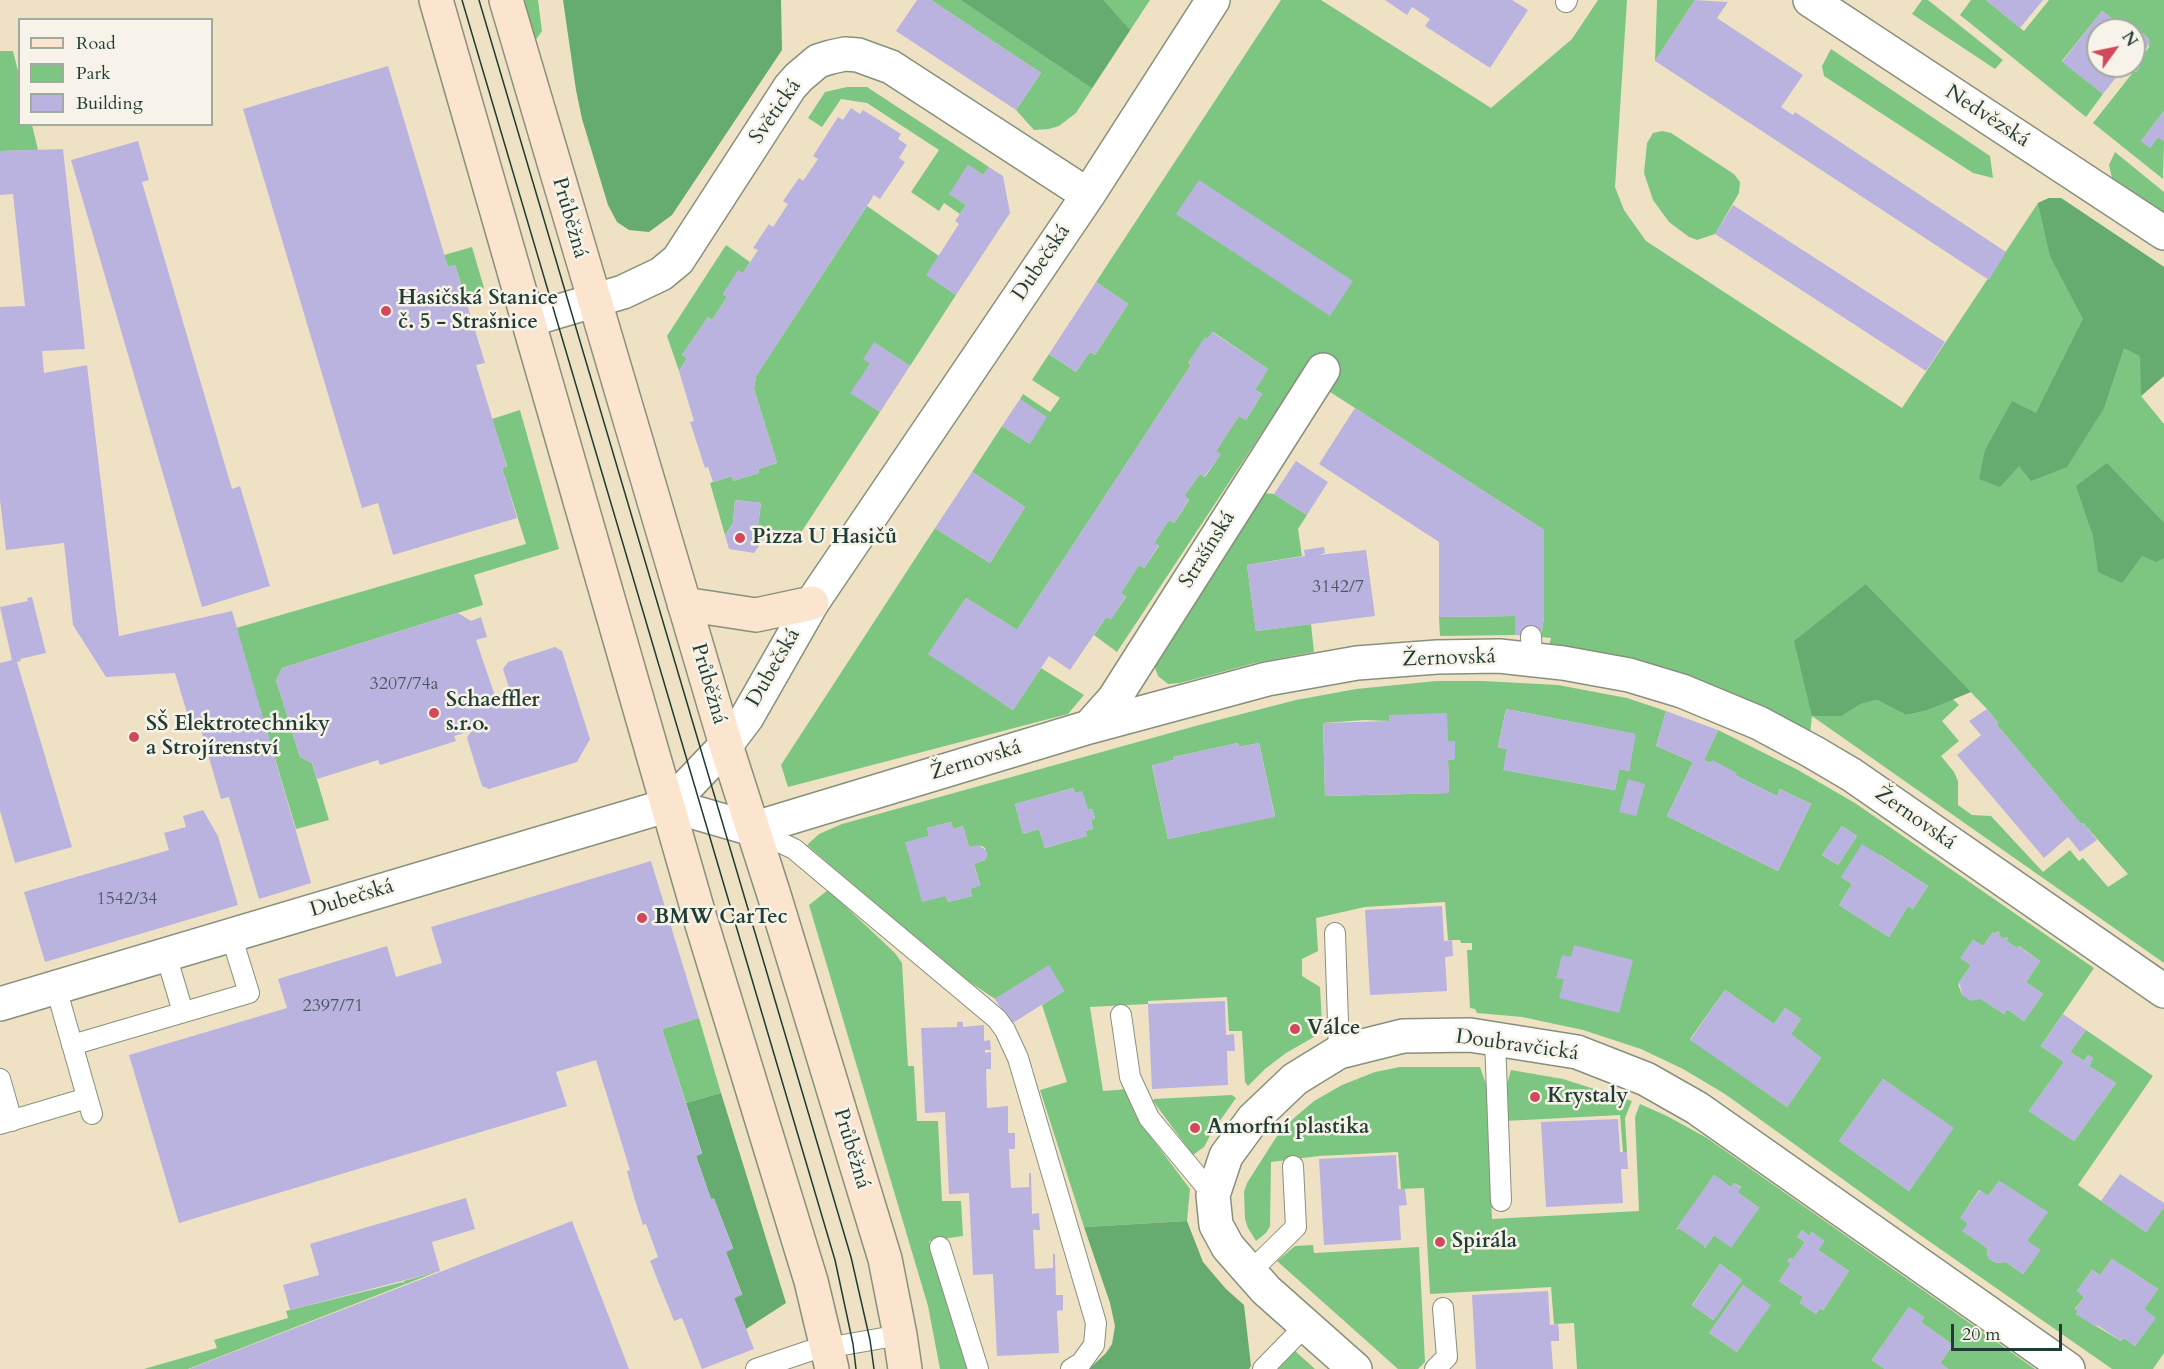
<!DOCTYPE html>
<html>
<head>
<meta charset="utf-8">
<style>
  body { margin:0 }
  #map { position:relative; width:2164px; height:1369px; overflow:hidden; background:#efe2c4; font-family:Cardo,serif }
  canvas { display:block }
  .legend { position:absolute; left:18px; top:18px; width:195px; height:108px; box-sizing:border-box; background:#f7f3e8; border:2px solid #a1aaa0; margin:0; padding:8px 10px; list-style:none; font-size:18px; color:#1f3d34 }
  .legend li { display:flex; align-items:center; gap:12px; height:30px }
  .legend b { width:30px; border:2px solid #a1aaa0 }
  .north { position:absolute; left:2086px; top:18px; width:60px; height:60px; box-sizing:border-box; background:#f7f3e8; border:2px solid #a1aaa0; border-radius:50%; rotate:57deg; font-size:16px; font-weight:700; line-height:24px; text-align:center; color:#1f3d34 }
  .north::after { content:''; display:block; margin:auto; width:21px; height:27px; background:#d1495b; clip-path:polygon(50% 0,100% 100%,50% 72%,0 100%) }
  .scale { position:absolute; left:1951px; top:1324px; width:111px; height:27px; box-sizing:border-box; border:3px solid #1f3d34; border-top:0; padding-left:8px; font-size:18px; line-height:21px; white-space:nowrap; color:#1f3d34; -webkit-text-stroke:4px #f7f3e8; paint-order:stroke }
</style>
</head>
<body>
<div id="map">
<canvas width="2164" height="1369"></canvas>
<ul class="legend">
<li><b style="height:8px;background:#fce5cf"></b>Road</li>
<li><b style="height:16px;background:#7dc682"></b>Park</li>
<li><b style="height:16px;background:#bab3df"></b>Building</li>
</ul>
<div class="north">N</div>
<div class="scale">20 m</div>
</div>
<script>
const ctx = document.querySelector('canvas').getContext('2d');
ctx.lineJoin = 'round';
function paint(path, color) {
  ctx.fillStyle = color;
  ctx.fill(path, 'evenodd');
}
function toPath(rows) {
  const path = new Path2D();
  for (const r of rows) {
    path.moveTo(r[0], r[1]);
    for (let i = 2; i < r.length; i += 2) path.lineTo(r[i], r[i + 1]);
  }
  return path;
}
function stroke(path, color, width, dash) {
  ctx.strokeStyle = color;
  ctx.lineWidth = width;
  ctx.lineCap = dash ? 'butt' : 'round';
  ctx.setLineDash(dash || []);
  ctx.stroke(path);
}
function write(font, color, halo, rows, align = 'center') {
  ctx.font = font + ' Cardo,serif';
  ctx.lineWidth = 5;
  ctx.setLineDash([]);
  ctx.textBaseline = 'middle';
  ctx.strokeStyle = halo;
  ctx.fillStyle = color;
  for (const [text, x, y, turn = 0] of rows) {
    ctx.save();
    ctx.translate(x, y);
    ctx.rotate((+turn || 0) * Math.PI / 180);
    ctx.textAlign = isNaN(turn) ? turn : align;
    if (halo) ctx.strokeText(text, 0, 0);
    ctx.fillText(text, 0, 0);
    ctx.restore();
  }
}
paint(toPath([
  [523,0,538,0,542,31,535,41],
  [931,0,1150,0,1076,113,1059,126,1049,129,1034,130,1016,110,1041,73],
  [1281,0,1321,0,1491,108,1572,39,1598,0,1627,0,1615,187,1624,210,1646,241,1902,408,2038,203,2049,198,2061,198,2164,267,2164,376,2141,396,2164,424,2164,963,1812,716,1810,735,1549,646,1551,638,1541,637,1544,617,1544,530,1327,390,1323,370,1302,372,1117,652,1094,635,1106,617,1111,619,1126,597,1121,593,1139,565,1144,568,1159,546,1154,543,1169,520,1174,523,1189,500,1184,496,1200,474,1205,477,1220,455,1216,451,1239,416,1246,420,1262,394,1255,390,1268,369,1213,332,1207,339,1205,338,1188,363,1191,365,1017,630,966,598,929,653,1013,710,1041,668,1084,695,1068,714,788,787,781,765,935,528,990,563,1025,507,972,472,1002,426,1030,444,1020,399,1023,394,1050,412,1060,398,1032,380,1049,354,1076,372,1090,352,1095,355,1128,304,1096,282],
  [1866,584,1987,709,1998,723,1996,724,2081,824,2083,823,2128,874,2108,887,2083,858,2079,861,2070,850,2043,872,1991,816,1972,815,1958,805,1958,781,1954,772,1941,756,1959,741,1942,721,1959,705,1952,698,1925,711,1906,715,1877,700,1861,704,1842,716],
  [1657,0,1695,0,1655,61],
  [1922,0,1928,0,2003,60,1995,69,1912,14],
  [1971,0,1986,0,2024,31,2049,0,2164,0,2164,111,2141,141,2150,148,2158,137,2164,141,2163,179,2093,123,2134,71,2136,72,2140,67,2137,64,2149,47,2149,39,2141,32,2136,37,2134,30,2127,30,2102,11,2062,61,2103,94,2086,117,1960,15],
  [1831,49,1990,156,1993,178,1973,173,1824,76,1822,66],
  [0,51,13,51,19,75,20,124,32,125,38,150,0,151],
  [847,87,867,87,989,167,983,175,968,165,950,194,966,205,960,214,944,203,939,211,911,192,939,150,867,103,841,99,822,127,808,118,825,92],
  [1662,131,1671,133,1734,174,1740,182,1739,193,1715,234,1697,240,1689,237,1669,222,1653,200,1644,173,1647,143,1653,133],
  [2115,152,2164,192,2164,212,2112,178,2109,165],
  [867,206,939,256,927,275,956,295,910,366,875,343,870,364,851,393,880,412,800,534,777,537,768,532,763,540,758,526,761,503,735,500,733,523,725,535,710,483,732,476,733,481,759,473,758,469,777,463,754,389,756,376],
  [726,245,750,262,743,273,738,271,723,294,727,297,720,308,712,320,708,317,682,355,687,358,679,371,667,336],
  [472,247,484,288,476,297,466,300,455,265,448,267,444,255],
  [520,410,559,549,474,575,483,605,282,668,276,680,300,757,312,763,329,820,296,829,236,628,526,544,502,468,507,466,492,419],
  [1262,493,1274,494,1307,515,1298,529,1302,556,1247,565,1256,631,1311,624,1314,652,1255,663,1180,683,1168,684,1158,676,1154,665],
  [1515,616,1515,635,1440,636,1439,617],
  [1436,681,1483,681,1558,685,1627,698,1666,711,1656,746,1693,762,1667,816,1778,871,1811,804,1780,789,1777,796,1735,775,1736,773,1712,761,1710,763,1704,760,1718,730,1798,770,1855,803,2094,968,2041,1046,2064,1062,2029,1111,2074,1141,2116,1083,2089,1066,2093,1058,2088,1055,2084,1061,2070,1052,2086,1030,2153,1076,2078,1185,2146,1232,2164,1207,2164,1353,2153,1369,2112,1369,1913,1230,1725,1094,1683,1069,1641,1049,1583,1030,1522,1017,1477,1013,1475,1009,1470,1008,1467,950,1472,950,1472,943,1461,943,1460,940,1448,940,1445,902,1365,907,1316,918,1318,951,1302,959,1302,976,1320,987,1322,1024,1314,1037,1286,1053,1265,1069,1248,1086,1245,1082,1242,1031,1229,1031,1227,997,1148,1001,1148,1004,1090,1007,1103,1091,1129,1089,1132,1104,1145,1129,1190,1189,1187,1221,1084,1227,1040,1090,1067,1082,1042,1005,1064,991,1049,966,995,999,956,973,807,845,819,834,842,824,1199,725,1296,700,1356,689],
  [1506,709,1635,734,1629,771,1619,769,1615,790,1504,770,1507,749,1498,747],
  [1365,720,1389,721,1448,741,1455,741,1455,759,1448,760,1449,793,1325,796,1323,723],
  [1238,743,1239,747,1259,743,1275,816,1168,839,1152,766,1173,760,1173,757],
  [1073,788,1075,793,1082,792,1088,810,1092,809,1095,818,1091,820,1093,829,1085,831,1087,836,1045,848,1039,829,1023,834,1015,804],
  [951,822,953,829,963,826,969,847,982,846,985,848,987,855,985,860,974,864,980,885,970,889,972,896,948,902,946,896,905,843,929,836,927,828],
  [1842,826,1857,836,1838,865,1822,855],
  [1880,855,1928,886,1913,909,1908,906,1889,937,1839,905,1852,884,1841,877],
  [1997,931,2000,933,1998,935,2004,939,2006,937,2008,938,2006,941,2017,948,2019,946,2040,961,2026,982,2043,994,2024,1021,2007,1009,2004,1014,1981,999,1962,995,1958,984,1971,965,1961,958,1973,940,1983,946,1993,932,1996,934],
  [1725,990,1774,1024,1785,1008,1801,1019,1791,1034,1821,1058,1787,1107,1690,1039],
  [1883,1079,1953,1128,1909,1191,1839,1141],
  [1999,1181,2047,1212,2027,1241,2040,1250,2023,1274,2006,1262,1996,1263,1988,1258,1987,1248,1963,1231,1968,1224,1961,1217,1979,1190,1988,1196],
  [2112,1259,2158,1289,2144,1309,2155,1318,2135,1346,2124,1338,2121,1341,2076,1314,2078,1311,2075,1309,2084,1297,2077,1291,2092,1270,2100,1275],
  [828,890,895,953,902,963,908,1066,914,1066,917,1121,938,1121,942,1201,961,1201,963,1236,929,1241,970,1369,940,1369,928,1306,809,905],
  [699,1018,721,1093,686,1103,662,1029],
  [1400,1067,1480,1067,1486,1084,1492,1219,1639,1211,1635,1117,1640,1104,1667,1116,1707,1138,2035,1369,1948,1369,1940,1363,1953,1345,1921,1322,1924,1317,1909,1307,1872,1360,1885,1369,1577,1369,1574,1323,1554,1324,1551,1287,1430,1294,1424,1188,1401,1189,1398,1152,1319,1156,1271,1162,1270,1226,1266,1233,1256,1241,1248,1228,1245,1219,1244,1192,1247,1183,1277,1136,1294,1118,1314,1101,1342,1085,1375,1072],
  [1714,1175,1731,1187,1734,1183,1741,1187,1737,1192,1759,1208,1731,1247,1714,1235,1704,1249,1705,1246,1679,1228,1676,1230],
  [1802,1230,1809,1236,1812,1232,1824,1241,1818,1250,1849,1271,1823,1310,1820,1308,1816,1314,1800,1303,1803,1297,1779,1281,1791,1263,1787,1261,1793,1259,1805,1242,1797,1237],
  [1720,1264,1742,1280,1713,1320,1692,1305],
  [1743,1285,1770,1305,1737,1352,1709,1333],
  [1511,1070,1563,1079,1632,1101,1625,1118,1627,1152,1623,1152,1620,1115,1505,1121,1506,1088],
  [1232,1095,1236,1098,1212,1132,1204,1147,1193,1155,1153,1101,1154,1099],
  [1313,1245,1314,1253,1419,1247,1425,1362,1418,1369,1398,1369,1277,1261,1295,1246],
  [439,1271,188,1369,144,1369,217,1348,214,1340,288,1318,286,1311,403,1282,404,1284,404,1281],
  [1294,1350,1315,1369,1274,1369]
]), '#7dc682');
paint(toPath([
  [563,0,781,0,782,50,672,215,649,232,629,230,617,222,608,205,582,119,576,90],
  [961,0,1103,0,1130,30,1092,88],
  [2049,198,2061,198,2164,267,2164,376,2141,396,2140,356,2124,348,2104,408,2067,467,2031,481,2019,466,2000,487,1979,479,1985,450,2012,401,2036,413,2083,319,2050,256,2038,203],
  [2107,463,2164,523,2164,558,2156,562,2142,556,2122,583,2098,572,2093,536,2076,486],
  [1866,584,1971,692,1925,711,1906,715,1877,700,1861,704,1842,716,1812,716,1794,641],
  [721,1093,786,1303,746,1329,734,1298,742,1294,726,1252,733,1248,714,1199,711,1199,696,1156,702,1153,686,1103],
  [1187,1221,1203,1262,1226,1289,1244,1305,1251,1366,1249,1369,1089,1369,1106,1353,1112,1344,1115,1326,1110,1303,1084,1227]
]), '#66ab70');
paint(toPath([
  [917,0,931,0,1041,73,1016,110,896,31],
  [1385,0,1512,0,1528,10,1490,68,1425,26,1430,19,1412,7,1407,15],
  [1695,0,1728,2,1717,18,1803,75,1781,107,1793,115,1795,112,2006,252,1989,280,1655,61],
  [1986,0,2043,0,2020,28],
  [2102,11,2127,30,2098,30,2098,66,2125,66,2103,94,2062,62],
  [2140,31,2149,39,2150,42,2137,64,2140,67,2136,72,2127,66,2134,66,2134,35,2136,37],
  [388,66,448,267,455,265,485,363,476,365,507,467,502,468,517,518,393,555,378,503,362,508,243,109],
  [851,108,860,114,863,110,901,134,898,139,907,145,899,158,905,162,880,199,874,195,756,376,754,389,777,463,758,469,759,473,733,481,732,476,713,482,708,467,705,468,690,422,694,421,679,371,687,358,682,355,708,317,712,320,720,308,727,297,723,294,738,270,743,273,758,250,753,248,769,224,773,227,788,204,783,201,799,178,803,181,818,159,813,156,838,117,843,120],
  [2164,111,2164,141,2158,137,2150,148,2141,141],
  [138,141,149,180,142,182,232,489,240,486,270,586,202,607,71,160],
  [63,149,85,349,42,351,44,373,87,365,119,636,232,611,311,883,259,899,229,797,221,799,198,720,190,723,175,673,106,677,73,625,64,543,6,550,0,500,0,307,25,306,13,194,0,195,0,151],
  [968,165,983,175,989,167,1003,176,1010,213,956,295,926,275,959,224,955,221,966,205,949,194],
  [1199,180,1353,281,1330,316,1176,214],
  [1733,205,1945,342,1926,371,1715,234],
  [1096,282,1128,304,1095,355,1090,352,1076,372,1049,354],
  [1212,332,1268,369,1255,390,1262,394,1246,420,1239,416,1216,451,1221,454,1204,477,1200,474,1184,496,1189,499,1174,523,1169,520,1154,543,1159,545,1144,568,1139,565,1121,593,1126,596,1111,620,1106,617,1070,670,1049,656,1013,710,928,654,966,598,1017,630,1191,365,1188,363,1205,337,1207,339],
  [874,342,910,366,880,412,850,393,870,364,863,359],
  [1020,399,1047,417,1030,444,1002,426],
  [1355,408,1544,530,1544,617,1541,637,1515,635,1515,616,1439,617,1439,542,1319,464],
  [1296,461,1328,482,1307,515,1274,494],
  [972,472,1025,507,990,563,935,528],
  [735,500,761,503,758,526,763,540,754,553,729,549,725,535,733,523],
  [1324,547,1325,553,1318,555,1366,550,1375,616,1256,631,1247,565,1305,556,1304,550],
  [32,597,46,653,20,659,21,661,17,662,72,847,15,863,0,811,0,663,12,660,0,607,28,601,27,598],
  [458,613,471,621,481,617,487,637,476,640,495,696,510,691,503,669,508,662,555,647,562,651,590,739,577,762,489,789,482,786,467,738,471,731,454,736,456,741,380,765,378,760,317,779,312,763,300,757,276,680,282,668],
  [1506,709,1636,734,1629,771,1619,769,1615,790,1503,770,1507,749,1498,748],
  [1987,709,1998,723,1996,724,2081,824,2083,823,2097,840,2080,852,2068,837,2044,858,1957,755,1981,735,1969,721],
  [1666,711,1718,730,1704,760,1710,763,1712,760,1737,773,1735,775,1777,796,1780,789,1811,804,1778,871,1667,816,1693,762,1656,746],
  [1447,713,1448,741,1455,741,1455,759,1448,760,1449,793,1325,796,1323,723,1389,721,1389,715],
  [1238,743,1239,747,1259,743,1275,817,1168,839,1152,765,1173,760,1173,757],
  [1628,779,1645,784,1636,816,1619,812],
  [1073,788,1075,793,1082,791,1088,810,1092,809,1095,819,1091,820,1093,829,1085,831,1087,836,1045,848,1039,829,1023,834,1015,804],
  [203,810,218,836,238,905,45,962,24,892,169,850,164,833,186,827,183,816],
  [951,822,953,829,963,826,969,847,978,845,986,850,987,855,985,860,974,864,980,886,970,889,972,896,948,902,946,896,922,902,905,842,929,836,927,828],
  [1842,826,1857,836,1838,865,1822,855],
  [1862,844,1928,886,1913,909,1908,906,1889,937,1839,905,1852,884,1841,877],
  [651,861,699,1018,662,1029,702,1154,696,1156,711,1199,714,1198,733,1249,726,1252,742,1295,734,1298,754,1349,702,1369,682,1318,674,1321,650,1261,658,1257,646,1224,643,1225,634,1197,627,1171,630,1170,596,1060,556,1072,567,1106,179,1223,129,1055,287,1008,278,979,387,946,396,977,442,963,431,927],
  [1442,906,1444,941,1452,940,1453,956,1445,957,1447,991,1370,995,1365,910],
  [1998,931,2000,932,1998,935,2004,939,2006,937,2008,938,2006,941,2017,948,2018,946,2040,961,2026,982,2043,994,2024,1021,2007,1009,2004,1014,1981,999,1971,1001,1962,995,1960,985,1958,984,1971,965,1960,958,1973,940,1983,946,1993,932,1996,934],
  [1574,945,1633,960,1619,1013,1559,998,1564,979,1556,978,1562,955,1571,957],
  [1049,965,1064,991,1011,1024,995,999],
  [1725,990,1774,1024,1785,1008,1801,1019,1791,1034,1821,1058,1787,1107,1690,1040],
  [1225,1001,1226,1035,1234,1034,1235,1051,1227,1051,1228,1085,1152,1089,1148,1004],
  [2063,1014,2086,1030,2070,1052,2084,1061,2088,1055,2093,1058,2089,1066,2116,1083,2074,1141,2029,1111,2064,1062,2041,1046],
  [957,1022,963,1022,963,1027,984,1025,984,1041,990,1040,991,1050,985,1050,985,1053,991,1052,991,1069,986,1069,987,1108,1008,1106,1008,1133,1015,1133,1015,1149,1009,1149,1011,1188,1029,1187,1029,1173,1031,1173,1032,1214,1039,1213,1040,1230,1033,1230,1035,1269,1053,1268,1053,1254,1055,1254,1056,1295,1063,1295,1063,1310,1057,1311,1059,1353,997,1356,993,1274,973,1275,969,1193,949,1194,945,1112,925,1113,921,1028,957,1027],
  [1883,1079,1954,1128,1909,1191,1839,1141],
  [1618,1119,1620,1152,1627,1152,1628,1169,1621,1169,1623,1203,1546,1207,1541,1122],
  [1396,1155,1398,1189,1405,1189,1407,1205,1399,1206,1401,1240,1324,1245,1319,1159],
  [2120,1174,2164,1203,2164,1207,2146,1232,2101,1201],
  [1714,1175,1731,1187,1734,1183,1741,1188,1737,1192,1759,1208,1731,1248,1714,1235,1706,1247,1677,1227],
  [1999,1181,2048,1212,2027,1241,2041,1250,2023,1274,2006,1262,1996,1263,1988,1258,1987,1248,1962,1231,1968,1224,1960,1218,1980,1190,1988,1196],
  [466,1198,475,1229,432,1242,440,1271,290,1310,283,1285,319,1275,310,1244],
  [572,1221,629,1369,189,1369],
  [1802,1230,1809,1236,1812,1232,1825,1241,1818,1250,1849,1271,1823,1310,1820,1308,1816,1314,1800,1303,1803,1297,1779,1281,1791,1263,1787,1261,1790,1257,1793,1259,1805,1242,1797,1237],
  [2112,1259,2158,1289,2144,1309,2156,1318,2135,1346,2124,1338,2121,1341,2097,1325,2096,1327,2076,1314,2078,1311,2075,1310,2084,1297,2077,1291,2092,1270,2100,1275],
  [1720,1264,1742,1280,1714,1320,1692,1306],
  [1743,1285,1771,1305,1737,1352,1709,1333],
  [1548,1291,1550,1325,1558,1324,1559,1332,1559,1341,1551,1341,1553,1369,1476,1369,1472,1295],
  [1909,1307,1924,1317,1921,1322,1953,1345,1940,1363,1948,1369,1885,1369,1872,1360]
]), '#bab3df');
const lane = toPath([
  [1566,2,1567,0],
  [1531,636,1532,660],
  [752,829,794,849,997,1019,1005,1030,1018,1058,1096,1323,1094,1345,1081,1363,1071,1369],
  [1335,933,1339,1052],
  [166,955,183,1012],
  [56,988,92,1114],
  [1121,1015,1130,1077,1149,1118,1213,1195],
  [1495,1039,1501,1201],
  [72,1045,249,993,231,935],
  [0,1079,12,1121],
  [0,1124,87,1098],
  [940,1247,978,1369],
  [1250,1272,1296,1227,1293,1166],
  [756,1369,809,1351,900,1335],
  [1263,1369,1306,1325],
  [1435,1369,1447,1357,1443,1308]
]);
const street = toPath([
  [1810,0,2164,233],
  [529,320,623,292,661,274,678,260,790,87,799,77,818,61,831,57,845,54,858,55,891,67,1088,195],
  [1089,727,1114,699,1323,370],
  [669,805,752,829,1089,727,1267,679,1357,663,1437,657,1499,656,1563,663,1629,675,1682,691,1759,723,1813,752,1852,775,2164,991],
  [0,1004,669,805,726,745,747,717,812,603,1088,195,1213,0],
  [1355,1369,1266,1290,1228,1247,1216,1225,1213,1195,1226,1156,1253,1119,1295,1079,1339,1052,1403,1036,1470,1035,1577,1052,1646,1079,1697,1108,2068,1369]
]);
const secondary = toPath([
  [436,0,700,918,811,1281,832,1369],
  [506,0,726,745,775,898,885,1259,900,1335,905,1369],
  [684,604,756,615,812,603]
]);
stroke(lane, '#87907c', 22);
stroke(street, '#87907c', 36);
stroke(secondary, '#87907c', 36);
stroke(lane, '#fff', 20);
stroke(street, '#fff', 33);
stroke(secondary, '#fce5cf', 33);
stroke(toPath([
  [462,0,835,1260,853,1344,856,1369],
  [479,0,851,1257,870,1340,874,1369]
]), '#1f3d34', 1.5);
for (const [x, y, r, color] of [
  [386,311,6,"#d1495b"],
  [740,538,6,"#d1495b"],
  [434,713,6,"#d1495b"],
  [134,737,6,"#d1495b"],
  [642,918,6,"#d1495b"],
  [1295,1029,6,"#d1495b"],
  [1535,1097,6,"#d1495b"],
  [1195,1128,6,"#d1495b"],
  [1440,1242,6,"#d1495b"]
]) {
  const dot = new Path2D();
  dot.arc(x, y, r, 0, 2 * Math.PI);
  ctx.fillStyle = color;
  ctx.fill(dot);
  stroke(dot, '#f7f3e8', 2);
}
write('18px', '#465a5f', null, [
  ["3142/7",1338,588],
  ["3207/74a",404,685],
  ["1542/34",127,900],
  ["2397/71",333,1007]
]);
write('21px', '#1f3d34', '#f7f3e8', [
  ["Světická",776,112,-55],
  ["Nedvězská",1987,117,33],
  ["Průběžná",569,218,74],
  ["Dubečská",1042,263,-56],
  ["Strašínská",1208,550,-58],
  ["Žernovská",1449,659,-2],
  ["Dubečská",774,668,-60],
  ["Průběžná",708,684,74],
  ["Žernovská",976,761,-17],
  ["Žernovská",1915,819,35],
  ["Dubečská",352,899,-17],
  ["Doubravčická",1517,1046,8],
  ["Průběžná",851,1149,73]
]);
write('bold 21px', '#1f3d34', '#f7f3e8', [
  ["Hasičská Stanice",398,299],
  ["č. 5 - Strašnice",398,323],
  ["Pizza U Hasičů",752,538],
  ["Schaeffler",446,701],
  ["s.r.o.",446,725],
  ["SŠ Elektrotechniky",146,725],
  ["a Strojírenství",146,749],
  ["BMW CarTec",654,918],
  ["Válce",1307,1029],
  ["Krystaly",1547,1097],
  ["Amorfní plastika",1207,1128],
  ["Spirála",1452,1242]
], 'left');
</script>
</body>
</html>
